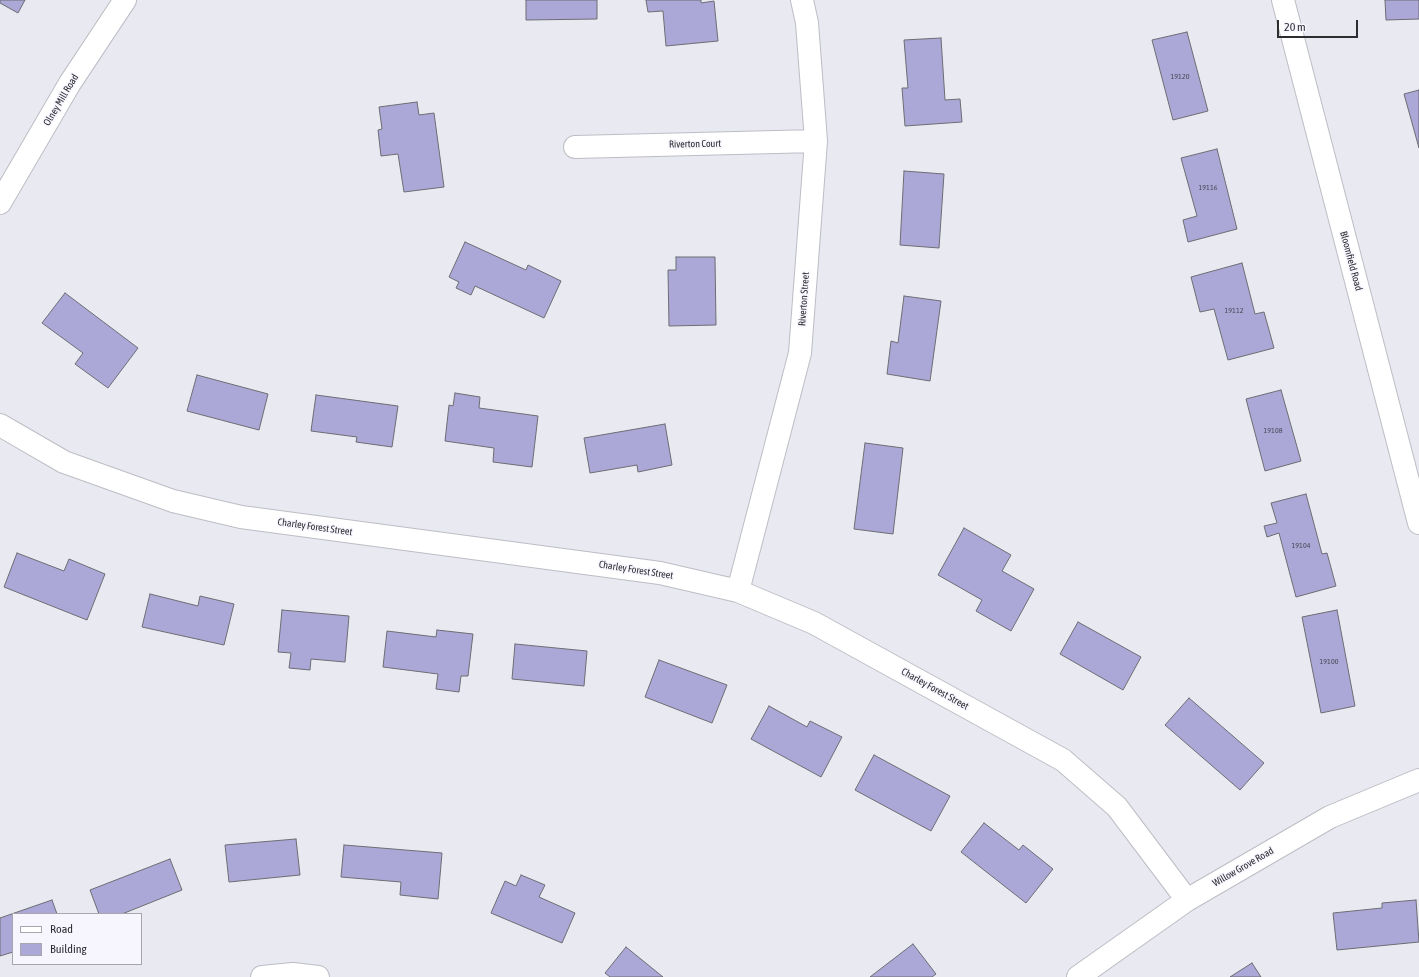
<!DOCTYPE html>
<html>
<head>
<meta charset="utf-8">
<style>
  body { margin:0 }
  #map { position:relative; width:1419px; height:977px; overflow:hidden; background:#e9e9f1; font-family:"Asap Condensed",sans-serif }
  canvas { display:block }
  .legend { position:absolute; left:12px; top:913px; width:130px; height:52px; box-sizing:border-box; background:#f7f6ff; border:1px solid #a6a6ac; margin:0; padding:5px 7px; list-style:none; font-size:12px; color:#2d2d30 }
  .legend li { display:flex; align-items:center; gap:8px; height:20px }
  .legend b { width:20px; border:1px solid #a6a6ac }
  .scale { position:absolute; left:1277px; top:20px; width:81px; height:18px; box-sizing:border-box; border:2px solid #2d2d30; border-top:0; padding-left:5px; font-size:12px; line-height:14px; white-space:nowrap; color:#2d2d30; -webkit-text-stroke:3px #f7f6ff; paint-order:stroke }
</style>
</head>
<body>
<div id="map">
<canvas width="1419" height="977"></canvas>
<ul class="legend">
<li><b style="height:5px;background:#fff"></b>Road</li>
<li><b style="height:11px;background:#aba8d7"></b>Building</li>
</ul>
<div class="scale">20 m</div>
</div>
<script>
const ctx = document.querySelector('canvas').getContext('2d');
ctx.lineJoin = 'round';
function paint(path, color) {
  ctx.fillStyle = color;
  ctx.fill(path, 'evenodd');
}
function toPath(rows) {
  const path = new Path2D();
  for (const r of rows) {
    path.moveTo(r[0], r[1]);
    for (let i = 2; i < r.length; i += 2) path.lineTo(r[i], r[i + 1]);
  }
  return path;
}
function stroke(path, color, width, dash) {
  ctx.strokeStyle = color;
  ctx.lineWidth = width;
  ctx.lineCap = dash ? 'butt' : 'round';
  ctx.setLineDash(dash || []);
  ctx.stroke(path);
}
function write(font, color, halo, rows, align = 'center') {
  ctx.font = font + ' "Asap Condensed",sans-serif';
  ctx.lineWidth = 3;
  ctx.setLineDash([]);
  ctx.textBaseline = 'middle';
  ctx.strokeStyle = halo;
  ctx.fillStyle = color;
  for (const [text, x, y, turn = 0] of rows) {
    ctx.save();
    ctx.translate(x, y);
    ctx.rotate((+turn || 0) * Math.PI / 180);
    ctx.textAlign = isNaN(turn) ? turn : align;
    if (halo) ctx.strokeText(text, 0, 0);
    ctx.fillText(text, 0, 0);
    ctx.restore();
  }
}
const building = toPath([
  [0,0,25,0,18,13,0,3,0,0],
  [526,0,597,0,597,19,526,20,526,0],
  [646,0,701,0,701,3,714,1,718,41,666,46,663,11,648,12,646,0],
  [1385,0,1419,0,1419,19,1386,20,1385,0],
  [1187,32,1208,111,1173,120,1152,40,1187,32],
  [941,38,945,100,960,99,962,122,905,126,902,88,908,88,904,40,941,38],
  [1419,90,1419,148,1404,94,1419,90],
  [417,102,419,115,434,113,444,187,404,192,398,154,381,156,378,130,382,129,379,107,417,102],
  [1217,149,1237,229,1188,242,1183,220,1197,216,1181,158,1217,149],
  [904,171,944,174,939,248,900,245,904,171],
  [465,242,526,270,528,265,561,281,544,318,475,286,471,295,456,288,459,282,449,277,465,242],
  [676,257,715,257,716,325,669,326,668,270,676,270,676,257],
  [1242,263,1255,314,1264,312,1274,348,1228,360,1214,309,1200,312,1191,277,1242,263],
  [65,293,138,348,108,388,75,364,83,353,42,323,65,293],
  [904,296,941,301,930,381,887,374,891,341,898,343,904,296],
  [197,375,268,394,259,430,187,411,197,375],
  [1281,390,1301,461,1265,471,1246,399,1281,390],
  [455,393,480,397,479,408,538,416,532,467,493,462,494,448,445,441,449,405,453,406,455,393],
  [316,395,398,406,392,447,356,442,357,437,311,431,316,395],
  [665,424,672,465,638,472,637,465,590,473,584,438,665,424],
  [865,443,903,448,893,534,854,529,865,443],
  [1306,494,1322,554,1327,553,1336,586,1296,597,1279,533,1267,537,1264,526,1277,523,1271,503,1306,494],
  [964,528,1011,555,1002,571,1034,589,1011,631,976,611,982,600,938,575,964,528],
  [17,553,64,571,69,559,105,574,87,620,4,587,17,553],
  [150,594,198,606,200,596,234,604,224,645,142,627,150,594],
  [282,610,349,616,345,662,311,659,310,670,289,668,291,653,278,652,282,610],
  [1337,610,1355,706,1321,713,1302,617,1337,610],
  [1078,622,1141,657,1123,690,1060,654,1078,622],
  [437,630,473,634,468,676,461,676,459,692,436,689,438,674,383,667,387,631,436,637,437,630],
  [515,644,587,651,584,686,512,679,515,644],
  [659,660,727,685,712,723,645,697,659,660],
  [1189,698,1264,763,1240,790,1165,725,1189,698],
  [769,706,807,727,810,721,842,737,821,777,751,739,769,706],
  [874,755,950,796,931,831,855,790,874,755],
  [984,823,1019,850,1023,845,1053,869,1026,903,961,852,984,823],
  [296,839,300,875,229,882,225,845,296,839],
  [344,845,442,853,438,899,400,895,401,882,341,877,344,845],
  [170,859,182,890,122,914,99,914,90,890,170,859],
  [521,875,545,885,539,897,575,913,562,943,491,913,505,881,516,886,521,875],
  [52,900,57,914,13,914,13,952,0,956,0,918,52,900],
  [1416,900,1419,942,1337,950,1333,913,1382,908,1382,903,1416,900],
  [913,944,936,974,932,977,870,977,913,944],
  [626,947,663,977,610,977,605,973,626,947],
  [1252,963,1261,977,1230,977,1252,963]
]);
paint(building, '#aba8d7');
stroke(building, '#6d6c73', 1);
const minor = toPath([
  [1283,0,1419,523],
  [575,147,816,141],
  [0,203,70,83,125,0],
  [0,425,64,462,173,501,241,517,660,573,738,591,814,623,1063,760,1117,807,1187,900],
  [738,591,800,353,816,141,807,23,802,0],
  [262,977,293,974,318,977],
  [1078,977,1187,900,1330,817,1419,780]
]);
stroke(minor, '#bdbdc5', 24);
stroke(minor, '#fff', 22);
write('8px', '#4c4c5a', null, [
  ["19120",1180,76],
  ["19116",1208,187],
  ["19112",1234,310],
  ["19108",1273,430],
  ["19104",1301,545],
  ["19100",1329,661]
]);
write('10px', '#2d2d30', '#f7f6ff', [
  ["Olney Mill Road",61,100,-59],
  ["Riverton Court",695,144,-1],
  ["Bloomfield Road",1351,261,75],
  ["Riverton Street",804,299,-86],
  ["Charley Forest Street",315,527,8],
  ["Charley Forest Street",636,570,9],
  ["Charley Forest Street",935,689,29],
  ["Willow Grove Road",1243,867,-30]
]);
</script>
</body>
</html>
